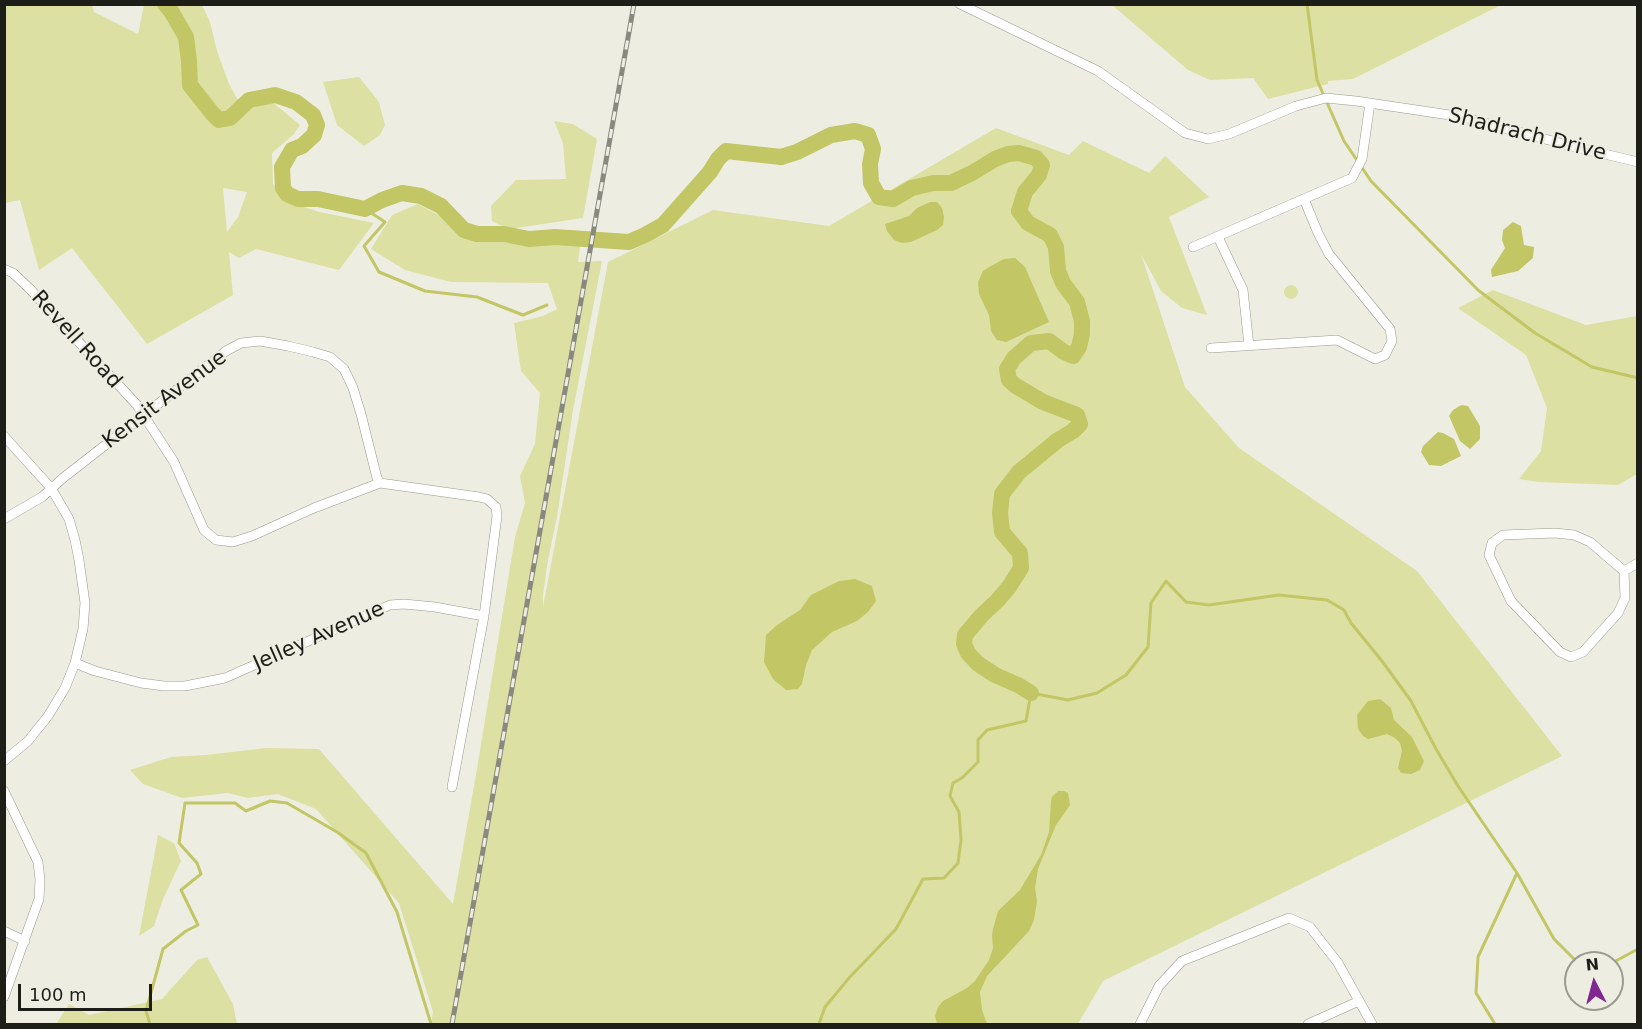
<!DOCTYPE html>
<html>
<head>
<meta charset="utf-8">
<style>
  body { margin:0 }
  #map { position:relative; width:1642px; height:1029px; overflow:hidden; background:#edeee1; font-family:"DejaVu Sans",sans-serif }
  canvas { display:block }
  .frame { position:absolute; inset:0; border:6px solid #1e1e19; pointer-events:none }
  .north { position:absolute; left:1564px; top:951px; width:60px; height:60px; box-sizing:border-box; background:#edeee1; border:2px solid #9a9b91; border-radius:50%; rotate:354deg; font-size:16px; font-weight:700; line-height:24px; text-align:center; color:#1e1e19 }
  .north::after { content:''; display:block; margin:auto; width:21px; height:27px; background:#812693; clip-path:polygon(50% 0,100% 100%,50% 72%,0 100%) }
  .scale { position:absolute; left:18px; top:984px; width:134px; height:27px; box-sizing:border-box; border:3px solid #1e1e19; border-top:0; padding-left:8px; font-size:18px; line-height:21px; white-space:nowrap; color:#1e1e19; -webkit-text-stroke:4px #edeee1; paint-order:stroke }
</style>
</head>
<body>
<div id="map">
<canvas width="1642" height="1029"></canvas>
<div class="frame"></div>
<div class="north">N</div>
<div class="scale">100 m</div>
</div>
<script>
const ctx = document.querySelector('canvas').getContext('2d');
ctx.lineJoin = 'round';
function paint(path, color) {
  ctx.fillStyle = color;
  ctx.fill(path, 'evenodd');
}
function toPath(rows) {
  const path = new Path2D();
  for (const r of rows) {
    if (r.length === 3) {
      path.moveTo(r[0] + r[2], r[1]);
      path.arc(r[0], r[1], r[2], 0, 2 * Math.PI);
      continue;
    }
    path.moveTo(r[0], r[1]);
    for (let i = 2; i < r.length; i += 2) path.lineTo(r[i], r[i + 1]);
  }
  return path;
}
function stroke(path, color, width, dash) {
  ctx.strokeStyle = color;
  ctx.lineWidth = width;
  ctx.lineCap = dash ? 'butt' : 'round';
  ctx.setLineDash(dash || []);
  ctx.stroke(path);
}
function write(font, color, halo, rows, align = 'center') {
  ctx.font = font + ' "DejaVu Sans",sans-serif';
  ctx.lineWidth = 4.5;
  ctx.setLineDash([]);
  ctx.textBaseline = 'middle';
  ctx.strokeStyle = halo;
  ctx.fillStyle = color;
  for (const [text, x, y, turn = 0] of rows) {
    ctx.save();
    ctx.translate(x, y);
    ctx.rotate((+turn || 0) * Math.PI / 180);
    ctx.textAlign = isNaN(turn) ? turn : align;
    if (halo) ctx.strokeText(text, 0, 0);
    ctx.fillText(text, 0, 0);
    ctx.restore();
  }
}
paint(toPath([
  [4,5,92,5,94,12,138,34,144,5,202,5,210,22,217,51,229,84,243,109,270,100,300,125,294,134,272,153,273,184,291,203,320,212,374,223,339,270,256,249,239,258,229,252,233,295,147,344,72,248,39,270,20,200,5,203],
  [223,188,247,192,238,217,227,232],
  [1112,5,1501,5,1353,79,1328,81,1328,84,1268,99,1253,78,1210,80,1188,70],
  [359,77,379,102,385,125,380,135,364,146,337,125,323,82],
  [554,121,573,124,597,139,583,218,509,229,492,221,491,206,516,180,566,179,563,143],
  [996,128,1069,155,1083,141,1149,173,1165,156,1209,197,1169,217,1207,315,1182,308,1161,291,1141,254,1185,387,1239,448,1417,571,1562,756,1103,981,1078,1024,431,1024,433,1012,399,903,316,809,278,794,248,798,228,793,182,798,143,784,130,770,171,757,206,755,266,748,319,749,453,904,477,769,515,537,525,503,520,476,535,444,540,393,521,371,514,323,543,316,557,309,548,283,451,282,405,270,371,249,392,215,418,204,460,227,481,236,512,239,544,239,570,242,580,246,578,262,602,261,573,410,557,517,548,560,543,595,543,607,608,262,713,210,829,226],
  [1291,292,7],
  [1493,290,1586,325,1637,316,1637,474,1618,485,1538,482,1519,479,1541,451,1547,408,1526,355,1458,308],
  [158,835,174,843,181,861,163,899,154,926,139,936],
  [207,957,233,1004,237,1024,56,1024,69,1004,89,1015,162,999,197,960]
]), '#dce0a3');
paint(toPath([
  [930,202,937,202,942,208,944,217,943,225,937,230,911,242,902,243,894,240,887,231,885,224,909,216,917,208],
  [1513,222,1521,226,1524,245,1534,247,1533,258,1518,271,1492,277,1491,270,1505,248,1502,240,1503,230],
  [1015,258,1025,267,1049,322,1006,342,997,340,991,331,989,315,979,294,978,282,983,271,991,266,1004,259],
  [1461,405,1468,406,1480,426,1480,439,1470,449,1460,441,1449,416,1453,410],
  [1438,432,1443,433,1454,439,1461,456,1441,466,1429,465,1421,452,1423,446],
  [855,579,872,586,876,601,868,612,857,621,832,632,812,650,806,665,802,684,798,689,786,690,773,679,764,662,766,635,777,625,800,610,811,595,839,581],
  [1380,699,1391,708,1394,720,1412,737,1424,761,1420,770,1411,774,1401,773,1398,768,1402,751,1400,743,1395,738,1387,734,1368,739,1363,736,1358,729,1357,715,1368,701],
  [1058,791,1064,791,1068,793,1070,805,1056,825,1038,869,1035,888,1037,901,1034,920,1029,931,987,976,980,992,982,1010,987,1024,937,1024,935,1016,938,1007,943,1001,967,988,975,981,989,960,993,948,992,935,993,929,998,911,1020,890,1041,855,1049,832,1051,801,1052,797]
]), '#c2c665');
stroke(toPath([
  [1307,4,1317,80,1344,141,1371,181,1478,290,1535,333,1592,367,1638,378],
  [365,209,385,222,364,246,379,272,425,291,477,297,523,315,547,305],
  [1517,873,1554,939,1578,963],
  [1612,963,1638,949],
  [150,1024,146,1011,163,949,186,931,198,925,181,890,201,874,197,863,179,843,185,803,235,803,246,811,270,801,287,803,337,832,366,853,397,912,431,1024],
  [819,1024,825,1007,849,978,896,929,923,879,944,878,958,863,961,840,959,812,950,796,953,783,962,778,978,762,978,740,987,730,1026,721,1031,693,1068,700,1097,693,1126,675,1148,647,1151,603,1166,581,1186,602,1209,605,1279,595,1327,600,1344,610,1351,623,1382,661,1411,701,1436,749,1458,786,1517,873,1478,957,1476,993,1495,1024]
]), '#c2c665', 3);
stroke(toPath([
  [165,4,171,11,186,37,189,61,190,85,212,113,219,120,230,118,249,100,275,95,296,102,313,115,317,125,314,135,302,146,292,150,282,167,283,188,287,194,298,199,318,199,365,209,382,200,402,193,421,196,441,206,464,230,477,234,504,234,529,239,555,237,629,242,645,235,663,225,710,172,718,159,726,151,781,157,797,152,831,135,855,131,868,135,873,149,870,164,871,183,879,197,893,199,912,188,933,183,951,183,972,173,995,159,1008,154,1019,153,1036,158,1042,165,1039,175,1025,192,1019,211,1028,223,1050,235,1056,247,1058,271,1063,283,1077,302,1082,321,1082,334,1079,347,1073,356,1064,352,1049,341,1031,343,1014,358,1007,369,1009,380,1016,386,1043,402,1077,415,1080,424,1073,431,1058,440,1019,472,1002,494,1000,513,1002,532,1020,553,1021,568,1009,587,997,601,982,615,965,635,964,644,968,653,977,663,995,675,1018,685,1031,693]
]), '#c2c665', 16);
const minor = toPath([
  [960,4,1098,71,1185,133,1208,139,1229,134,1296,106,1326,98,1356,101,1463,117,1571,146,1638,162],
  [1218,237,1243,290,1249,346],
  [1193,247,1352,178,1362,159,1370,103],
  [4,269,13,273,30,289,137,405,174,462,204,530,216,540,233,542,252,536,314,508,380,483,479,497,487,499,496,507,497,516,484,616,452,787],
  [1211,348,1337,340,1375,359,1385,355,1392,341,1390,329,1329,254,1318,233,1304,199],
  [4,436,51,488,69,519,75,540,79,560,85,603,83,629,75,663,65,688,48,716,28,741,4,761],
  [4,519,42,497,63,478,226,351,241,343,260,341,288,346,313,352,330,357,344,369,353,388,361,414,377,478,380,483],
  [1555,533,1574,535,1590,542,1624,571,1625,598,1618,613,1583,652,1571,657,1560,652,1511,601,1489,555,1492,543,1503,535,1555,533],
  [1624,571,1638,563],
  [75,663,95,671,141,683,164,686,185,686,225,678,390,605,404,604,435,607,484,616],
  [4,791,38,862,40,880,39,899,4,997],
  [4,931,25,941],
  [1140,1024,1159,986,1182,961,1289,918,1310,927,1338,963,1372,1024],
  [1308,1024,1359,1001]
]);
stroke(minor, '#98998d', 10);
stroke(minor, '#fff', 9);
const rail = toPath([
  [452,1024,634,4]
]);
stroke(rail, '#898980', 5);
stroke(rail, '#edeee1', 3, [9]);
write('21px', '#1e1e19', '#edeee1', [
  ["Shadrach Drive",1527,135,14],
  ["Revell Road",76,340,48],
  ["Kensit Avenue",165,400,-37],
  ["Jelley Avenue",319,637,-24]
]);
</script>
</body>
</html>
